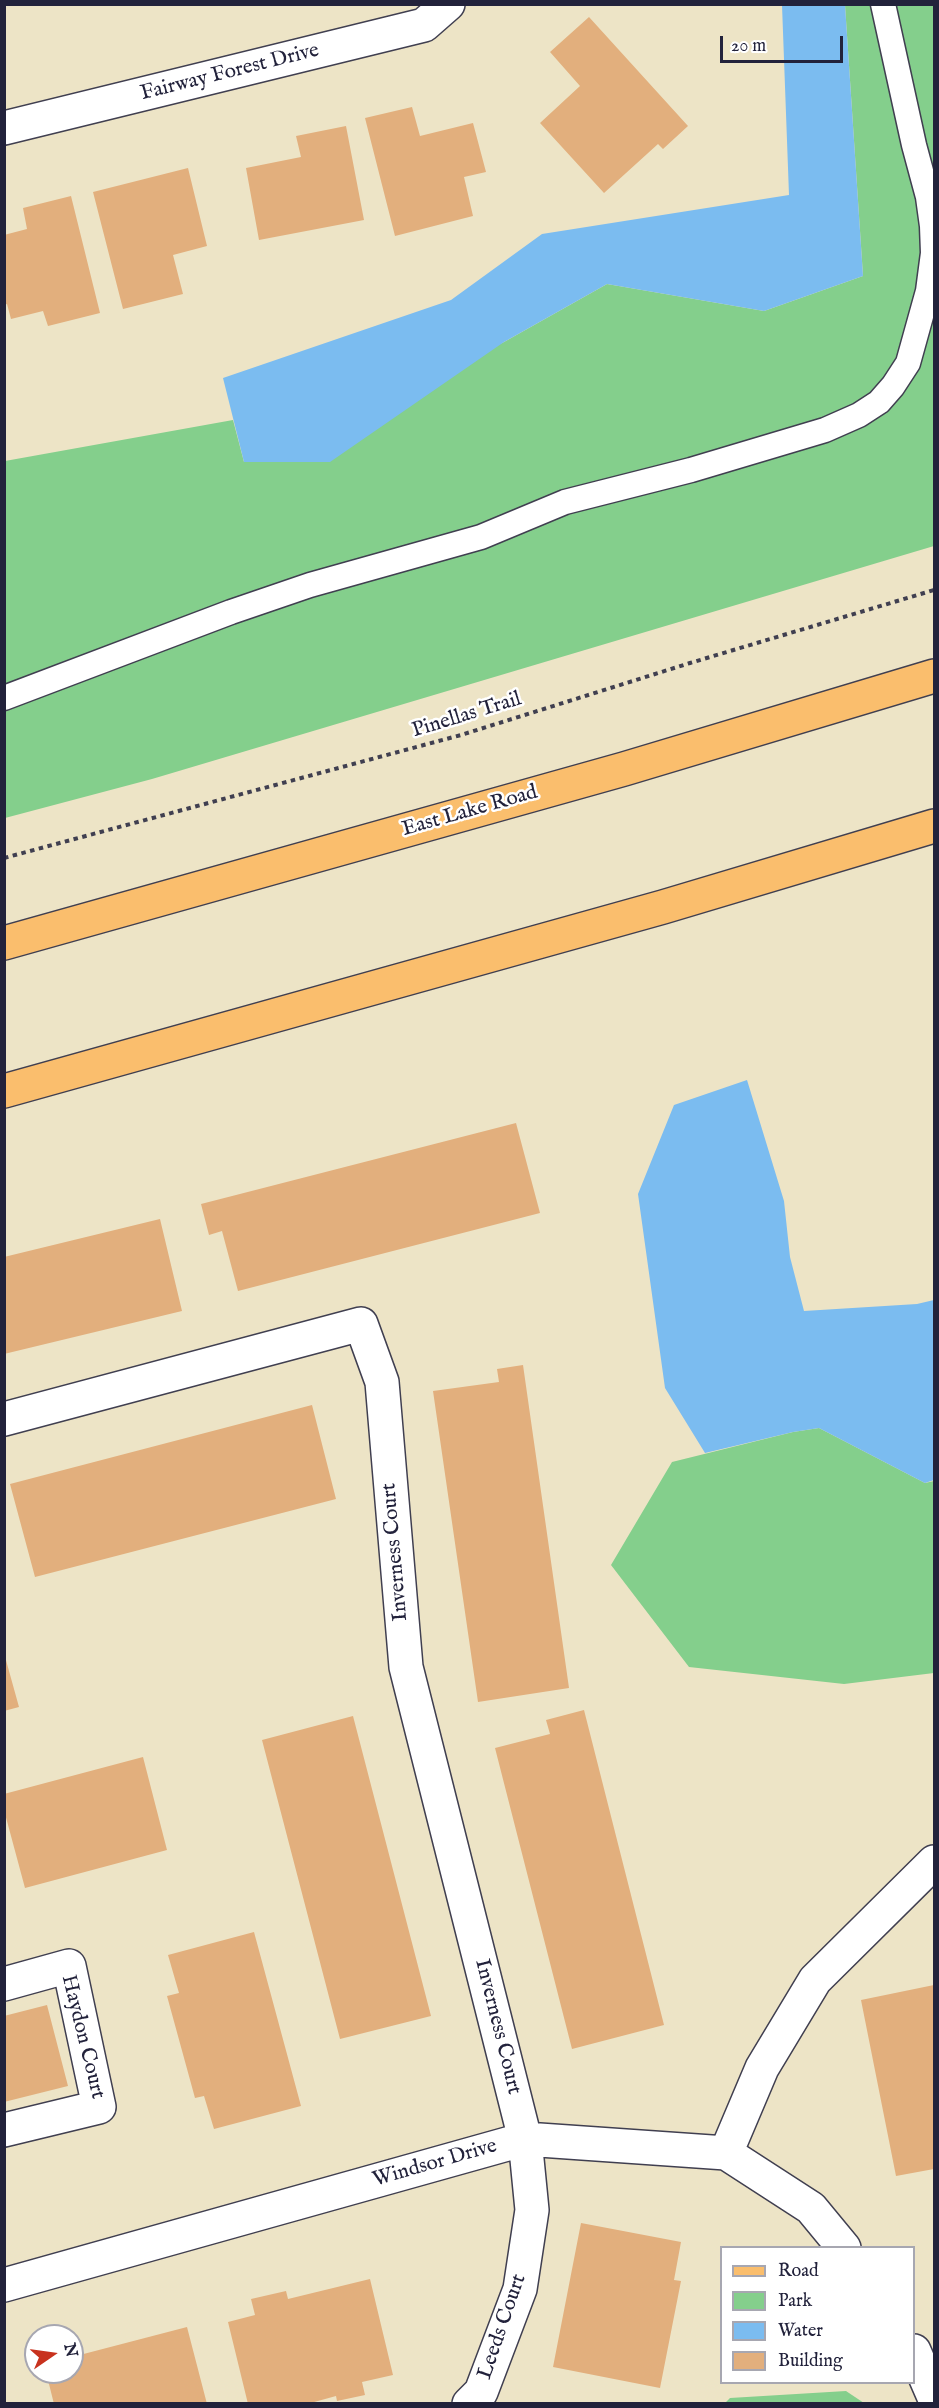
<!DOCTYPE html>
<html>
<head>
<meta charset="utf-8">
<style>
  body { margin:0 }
  #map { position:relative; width:939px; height:2408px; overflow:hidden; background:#ede4c6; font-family:"IM FELL English",serif }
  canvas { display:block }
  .frame { position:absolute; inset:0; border:6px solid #22223b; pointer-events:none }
  .legend { position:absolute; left:720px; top:2246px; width:195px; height:138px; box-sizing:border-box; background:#fff; border:2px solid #a7a7b1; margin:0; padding:8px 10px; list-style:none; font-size:18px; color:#22223b }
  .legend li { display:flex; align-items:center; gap:12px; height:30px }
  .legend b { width:30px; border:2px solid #a7a7b1 }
  .north { position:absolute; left:24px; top:2324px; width:60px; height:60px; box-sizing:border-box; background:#fff; border:2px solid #a7a7b1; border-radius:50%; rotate:77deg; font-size:16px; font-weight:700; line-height:24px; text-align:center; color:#22223b }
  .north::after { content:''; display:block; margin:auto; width:21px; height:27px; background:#c8321e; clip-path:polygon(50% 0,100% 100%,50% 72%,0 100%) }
  .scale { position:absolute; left:720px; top:36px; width:123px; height:27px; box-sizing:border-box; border:3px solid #22223b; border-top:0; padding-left:8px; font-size:18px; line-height:21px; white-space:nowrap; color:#22223b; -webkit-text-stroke:4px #fff; paint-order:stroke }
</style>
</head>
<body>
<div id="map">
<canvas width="939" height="2408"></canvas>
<div class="frame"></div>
<ul class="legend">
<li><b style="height:8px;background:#fabe6d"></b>Road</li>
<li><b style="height:16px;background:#84cf8c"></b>Park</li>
<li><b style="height:16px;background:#7bbcf0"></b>Water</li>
<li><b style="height:16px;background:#e2af7d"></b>Building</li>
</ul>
<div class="north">N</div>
<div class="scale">20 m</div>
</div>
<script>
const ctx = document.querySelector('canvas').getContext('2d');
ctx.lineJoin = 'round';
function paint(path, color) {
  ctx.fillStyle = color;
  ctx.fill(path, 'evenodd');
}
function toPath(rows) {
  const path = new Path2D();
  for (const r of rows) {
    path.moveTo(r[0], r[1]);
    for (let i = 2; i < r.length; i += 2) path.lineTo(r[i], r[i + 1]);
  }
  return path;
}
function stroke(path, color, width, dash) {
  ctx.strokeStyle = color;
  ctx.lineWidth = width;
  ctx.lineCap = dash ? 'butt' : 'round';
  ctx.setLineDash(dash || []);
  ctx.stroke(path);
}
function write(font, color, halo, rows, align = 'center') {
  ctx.font = font + ' "IM FELL English",serif';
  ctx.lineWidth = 5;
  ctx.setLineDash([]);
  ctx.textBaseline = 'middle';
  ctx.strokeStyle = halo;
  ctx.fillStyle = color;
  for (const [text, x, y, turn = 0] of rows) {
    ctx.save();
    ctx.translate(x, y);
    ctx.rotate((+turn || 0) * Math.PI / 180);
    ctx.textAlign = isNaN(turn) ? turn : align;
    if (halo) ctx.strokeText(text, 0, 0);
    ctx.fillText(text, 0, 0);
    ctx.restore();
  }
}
paint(toPath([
  [845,5,934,5,934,546,152,779,5,818,5,461,233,420,244,462,504,342,607,284,764,311,863,276],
  [819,1428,925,1483,934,1481,934,1673,844,1684,689,1667,611,1565,672,1462,793,1432],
  [846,2391,864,2403,725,2403,730,2398]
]), '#84cf8c');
paint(toPath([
  [782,5,845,5,863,276,764,311,607,284,504,342,330,462,244,462,223,378,451,300,542,234,789,195],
  [747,1080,784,1201,790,1257,804,1311,917,1304,934,1300,934,1480,925,1483,819,1428,793,1432,705,1453,665,1388,638,1194,674,1105]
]), '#7bbcf0');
paint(toPath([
  [589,17,688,126,663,149,658,144,604,193,540,123,580,86,550,52],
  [412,107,420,136,473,123,486,172,464,177,473,216,395,236,365,118],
  [346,126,364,220,259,240,246,168,301,157,296,136],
  [188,168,207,246,173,255,183,294,123,309,93,192],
  [71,196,100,313,48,326,43,311,11,319,7,304,4,305,4,235,27,229,23,208],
  [516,1123,540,1213,238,1291,222,1231,209,1235,201,1204],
  [160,1219,182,1311,4,1354,4,1257],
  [523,1365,569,1688,478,1702,433,1391,499,1382,497,1369],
  [312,1405,336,1499,35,1577,10,1484],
  [4,1653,19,1707,4,1711],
  [584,1710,664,2025,572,2049,495,1748,550,1734,546,1720],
  [353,1716,431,2016,340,2039,262,1740],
  [143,1757,167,1850,25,1888,4,1810,4,1794],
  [254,1932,301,2106,214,2129,204,2096,195,2098,167,1996,179,1993,168,1955],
  [934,1985,934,2169,896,2176,861,2000],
  [47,2005,68,2086,4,2102,4,2016],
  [581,2223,681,2242,674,2280,681,2281,660,2388,553,2367],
  [370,2279,393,2375,362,2382,365,2395,337,2401,336,2396,307,2404,248,2404,228,2322,255,2315,251,2299,286,2291,288,2299],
  [187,2327,207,2404,54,2404,46,2372,72,2372,72,2357]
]), '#e2af7d');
const service = toPath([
  [4,698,231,612,310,585,481,537,565,502,691,470,825,430,859,415,879,402,893,386,908,363,928,291,933,253,932,226,928,197,914,145,883,4]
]);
const minor = toPath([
  [4,128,424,25,448,4],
  [4,1419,361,1324,382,1382,406,1667,525,2139,532,2210,520,2289,481,2392,469,2404],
  [4,1984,69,1966,99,2107,4,2130],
  [726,2153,762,2068,815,1980,934,1862],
  [4,2285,525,2139,726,2153,811,2208,844,2248],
  [914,2351,934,2397]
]);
const primary = toPath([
  [4,943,624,769,934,676],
  [4,1091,663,907,934,826]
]);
stroke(service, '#403f50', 27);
stroke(minor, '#403f50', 36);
stroke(primary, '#403f50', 36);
stroke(toPath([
  [4,858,461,735,690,663,934,590]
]), '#403f50', 4, [4.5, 4.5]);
stroke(service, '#fff', 24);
stroke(minor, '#fff', 33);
stroke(primary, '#fabe6d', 33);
write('21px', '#22223b', '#fff', [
  ["Fairway Forest Drive",230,73,-14],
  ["Pinellas Trail",467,716,-17],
  ["East Lake Road",470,812,-16],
  ["Inverness Court",396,1552,-95],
  ["Inverness Court",497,2027,76],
  ["Haydon Court",82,2037,76],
  ["Windsor Drive",435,2164,-16],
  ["Leeds Court",503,2327,-71]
]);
</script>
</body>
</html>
